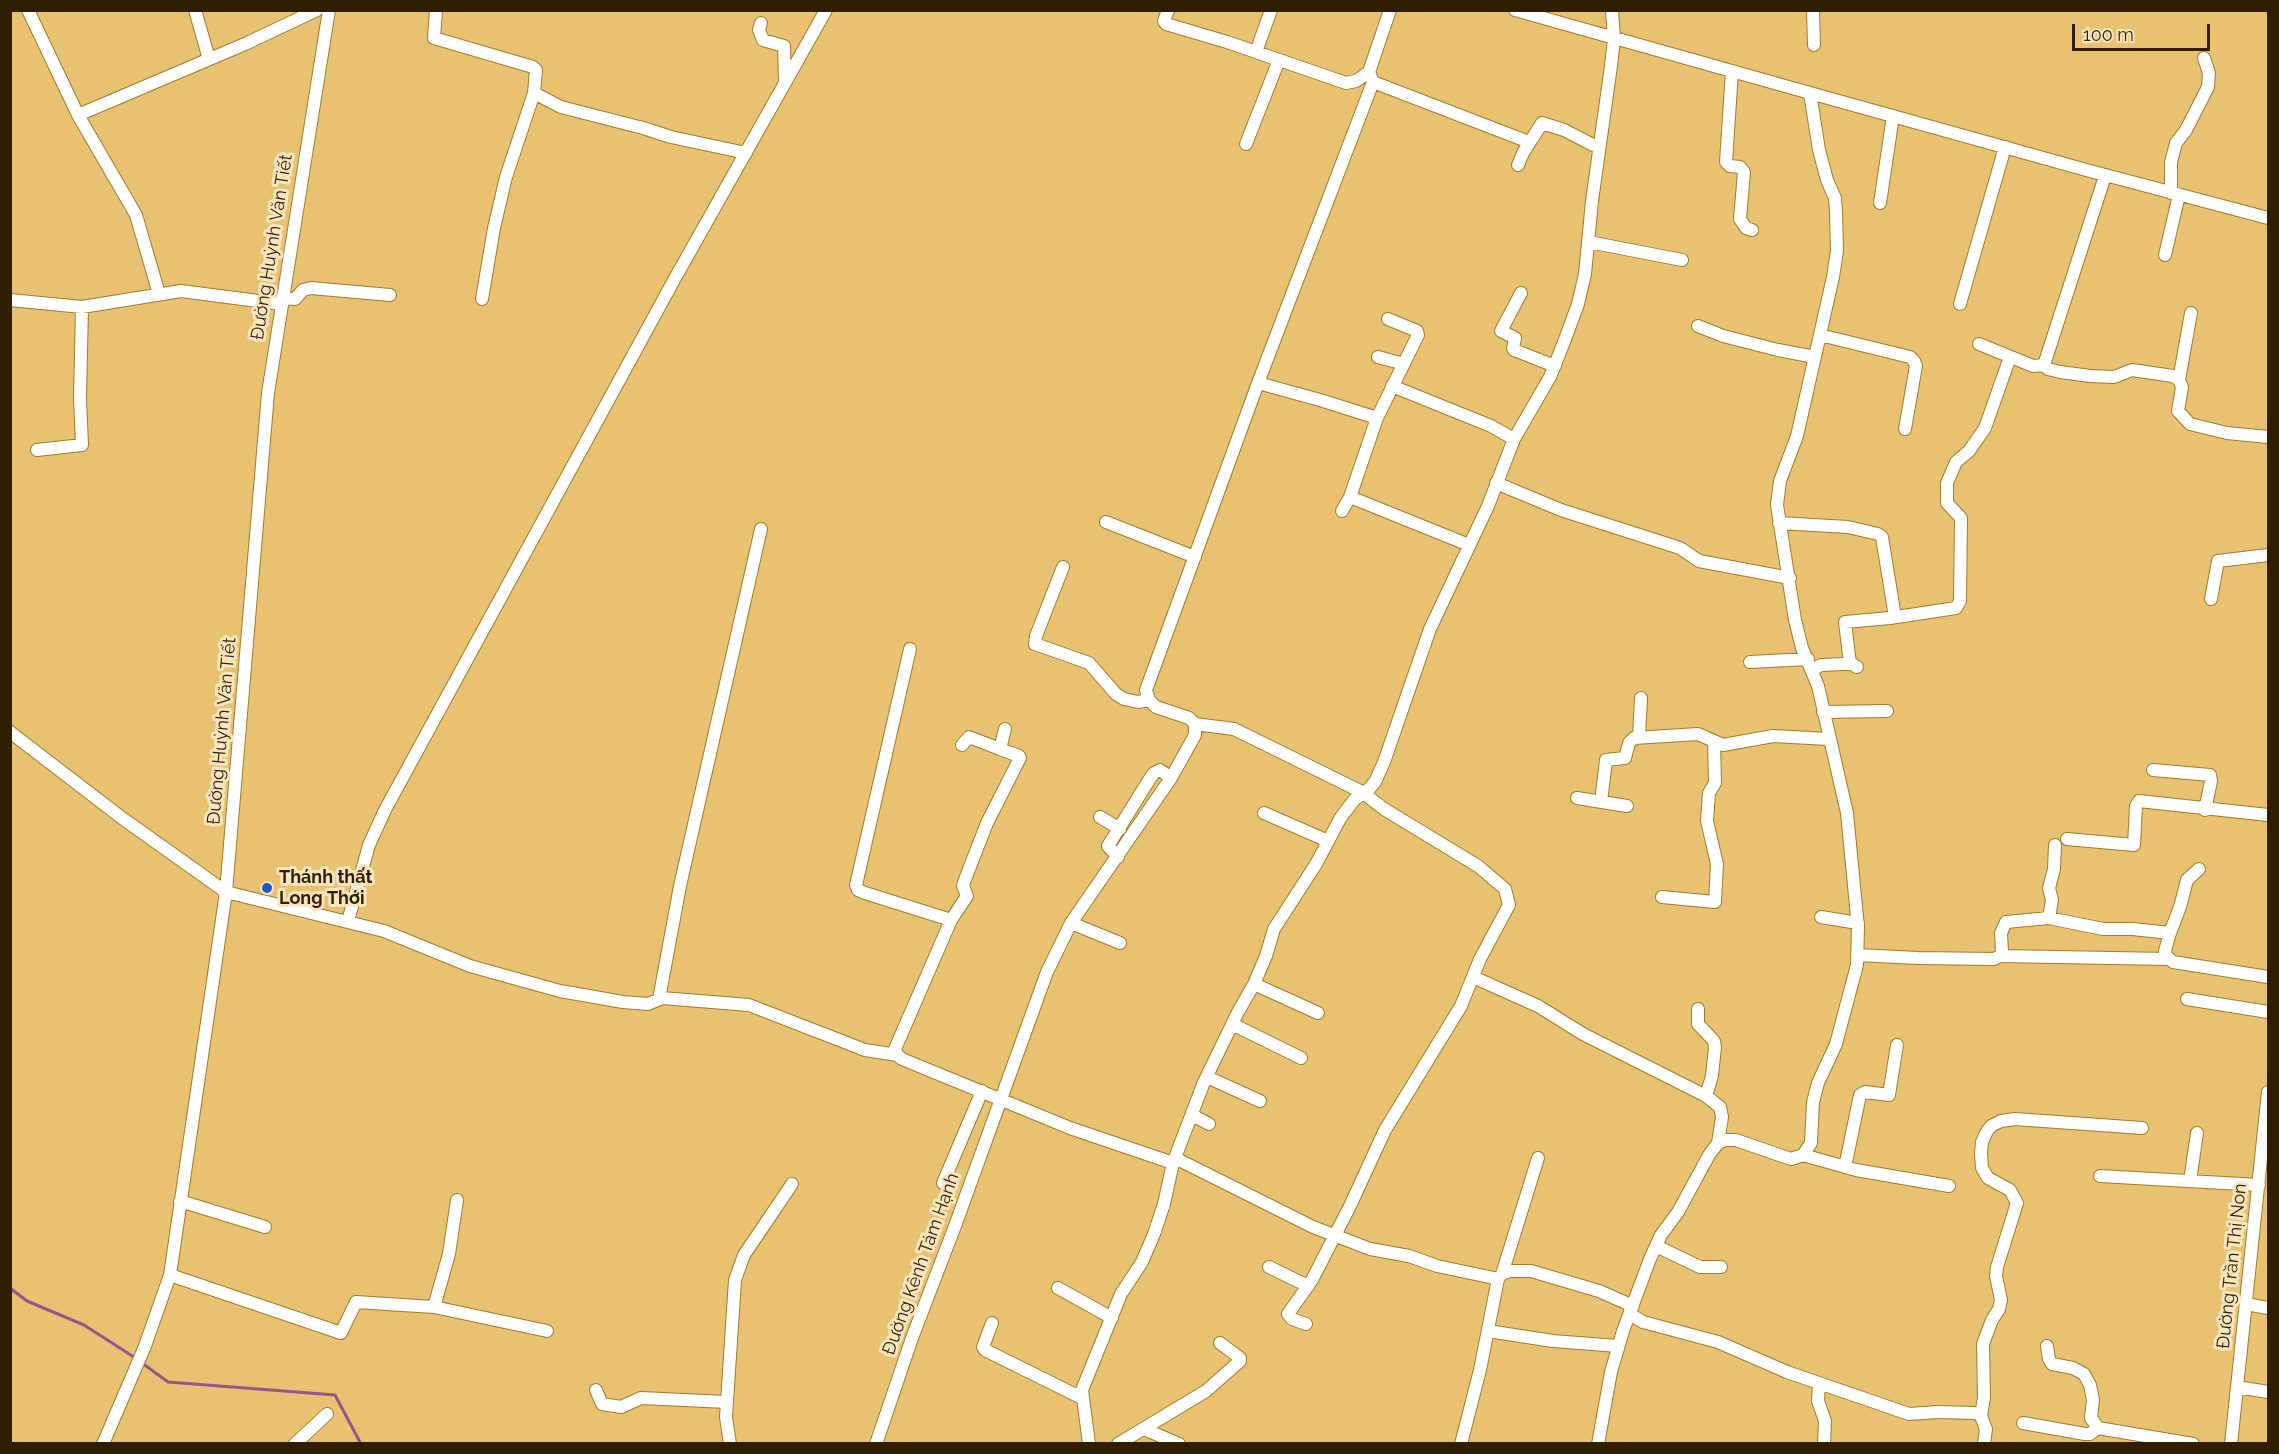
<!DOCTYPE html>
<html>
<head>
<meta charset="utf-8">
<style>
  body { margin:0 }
  #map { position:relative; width:2279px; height:1454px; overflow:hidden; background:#e8c171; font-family:Raleway,sans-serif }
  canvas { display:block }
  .frame { position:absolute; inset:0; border:12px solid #2f1f00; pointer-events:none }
  .scale { position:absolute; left:2072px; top:24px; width:138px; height:27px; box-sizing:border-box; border:3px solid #2f1f00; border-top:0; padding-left:8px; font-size:18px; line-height:21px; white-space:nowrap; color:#2f1f00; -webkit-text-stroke:4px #f9e5bf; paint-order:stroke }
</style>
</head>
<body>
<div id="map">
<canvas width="2279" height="1454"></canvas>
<div class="frame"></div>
<div class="scale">100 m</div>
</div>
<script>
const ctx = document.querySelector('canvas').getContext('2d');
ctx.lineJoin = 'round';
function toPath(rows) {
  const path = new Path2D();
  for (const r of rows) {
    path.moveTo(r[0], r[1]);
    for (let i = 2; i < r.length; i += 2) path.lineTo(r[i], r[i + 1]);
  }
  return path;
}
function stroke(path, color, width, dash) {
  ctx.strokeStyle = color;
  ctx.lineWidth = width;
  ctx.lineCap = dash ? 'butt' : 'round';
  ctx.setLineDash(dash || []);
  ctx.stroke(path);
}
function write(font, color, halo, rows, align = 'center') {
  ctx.font = font + ' Raleway,sans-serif';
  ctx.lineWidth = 6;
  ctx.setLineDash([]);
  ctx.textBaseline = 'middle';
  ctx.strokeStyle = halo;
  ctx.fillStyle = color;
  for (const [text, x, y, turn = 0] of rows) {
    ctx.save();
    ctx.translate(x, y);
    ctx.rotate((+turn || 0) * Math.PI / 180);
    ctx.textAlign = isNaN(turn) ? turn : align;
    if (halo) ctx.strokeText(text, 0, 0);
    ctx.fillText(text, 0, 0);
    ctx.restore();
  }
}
stroke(toPath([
  [10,1288,27,1301,84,1325,137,1359],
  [142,1363,168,1382,335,1395,361,1444]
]), '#95588d', 3);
const minor = toPath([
  [28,10,78,115,245,44,317,10],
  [195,10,209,59],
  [436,10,434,38,533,67,536,70,534,93,561,107,643,128,671,137,746,153],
  [1168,10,1164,21,1166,24,1227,42,1346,83,1356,81,1369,72],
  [1515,10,1810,93,1819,150,1827,180,1835,198,1836,212,1837,251,1833,277,1797,436,1780,481,1777,505,1795,620,1802,648,1818,686,1847,813,1858,927,1857,965,1836,1044,1818,1083,1813,1102,1811,1143,1803,1155,1791,1159,1736,1140,1726,1140,1718,1143,1709,1155,1678,1212,1661,1235,1650,1259,1623,1331,1611,1372,1598,1444],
  [1813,10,1814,45],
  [761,23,759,30,763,40,784,46,785,81],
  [1256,52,1271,10],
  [1732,71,1726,162,1730,166,1740,167,1744,172,1740,219,1746,228,1752,230],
  [1373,82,1529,142],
  [1810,93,2090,171,2268,218],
  [78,115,136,215,159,294],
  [1246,144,1279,60],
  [1518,165,1523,153,1542,123,1564,130,1599,148],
  [2105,176,2044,365,2048,369,2060,372,2090,376,2114,377,2132,370,2173,376,2179,380,2182,387,2178,411,2190,424,2227,433,2268,437],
  [2171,193,2171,162,2176,143,2186,130,2208,87,2209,73,2204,58],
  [1880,203,1893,116],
  [1589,242,1682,260],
  [2165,255,2179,195],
  [1521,293,1501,331,1515,338,1513,348,1514,350,1555,366],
  [282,298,295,299,303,290,311,288,390,295],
  [482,299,494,228,506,177,534,93],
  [10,300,82,307,181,291,281,304],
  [1960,304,2005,147],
  [1698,326,1723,336,1778,350,1815,357],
  [1820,335,1910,357,1914,361,1916,366,1905,429],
  [1979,344,2033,366,2044,365],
  [1378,357,1404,364],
  [2179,380,2191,313],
  [1258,383,1320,400,1377,418],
  [1392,386,1491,426,1514,439],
  [37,450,82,445,80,398,82,307],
  [1496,483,1561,510,1680,548,1699,561,1790,578],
  [1350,497,1377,418,1418,335,1417,331,1388,319],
  [1342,511,1350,497,1469,545],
  [1106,522,1195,557],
  [1779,523,1848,527,1878,534,1882,537,1895,617],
  [1063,567,1036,636,1035,644,1089,663,1116,694,1124,699,1138,702,1149,700],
  [2211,599,2218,561,2268,555],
  [910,649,856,885,858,890,865,893,951,920],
  [1750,662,1808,659],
  [1850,664,1845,622,1890,618,1956,608,1960,601,1961,518,1947,503,1947,483,1956,462,1969,451,1985,428,2010,357],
  [1812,670,1821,665,1843,664,1852,664,1857,667],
  [1823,712,1887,711],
  [1195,724,1234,729,1362,792,1384,809,1478,866,1505,889,1509,905,1480,959,1461,1006,1385,1130,1350,1206,1312,1280,1288,1314,1292,1319,1306,1324],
  [1005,729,1000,749,1019,756,1020,758,987,823,964,882,963,886,967,896,951,920,895,1049,897,1055,902,1059,1070,1128,1173,1163],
  [10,732,122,818,226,892,384,931,470,966,560,991,623,1002,648,1004,662,998,749,1005,865,1050,897,1055],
  [1639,737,1641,698],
  [962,745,969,737,1000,749],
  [2153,770,2210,775,2211,781,2205,810],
  [1577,798,1627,806],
  [1601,802,1606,760,1625,758,1629,743,1634,738,1698,734,1723,745,1773,736,1829,739],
  [1264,813,1328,841],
  [1100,817,1120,829],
  [2067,839,2134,845,2136,806,2139,801,2268,815],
  [1118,857,1108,846,1149,780,1154,773,1160,770,1171,778],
  [1662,897,1715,902,1717,864,1707,821,1709,793,1715,783,1714,742],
  [1821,917,1858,923],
  [2049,918,2052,900,2049,888,2054,869,2055,845],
  [348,921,369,845,385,810,674,280,826,10],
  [1071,923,1120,943],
  [2170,933,2180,907,2187,880,2199,869],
  [1857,955,1918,958,1994,959,2000,956,2002,952,2001,933,2006,922,2049,918,2103,929,2133,929,2170,933,2165,951,2166,956,2173,962,2268,977],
  [2000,956,2169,959],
  [1473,977,1538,1006,1583,1034,1706,1096,1720,1107,1722,1117,1718,1143],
  [1254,984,1318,1013],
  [659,999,680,886,761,529],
  [2187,999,2268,1012],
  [1698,1009,1698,1024,1714,1041,1715,1047,1712,1076,1706,1096],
  [1232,1024,1301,1058],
  [1207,1077,1260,1101],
  [1192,1115,1209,1124],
  [1803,1155,1856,1170,1949,1186],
  [1175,1158,1313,1227,1370,1249,1409,1256,1437,1266,1494,1278,1498,1279,1502,1274,1510,1271,1531,1271,1599,1291,1633,1306],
  [1845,1167,1860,1095,1865,1092,1889,1095,1897,1045],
  [2100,1176,2259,1185],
  [2190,1181,2197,1133],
  [943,1183,982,1091],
  [180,1201,265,1227],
  [1656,1246,1700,1267,1721,1267],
  [1269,1267,1308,1286],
  [1502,1274,1538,1158],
  [170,1275,341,1333,356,1302,434,1307,547,1331],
  [1058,1288,1112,1318],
  [2246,1304,2268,1308],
  [434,1307,449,1254,457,1200],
  [1630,1311,1633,1316,1643,1322,1718,1342,1787,1372,1909,1414,1938,1412,1975,1413,1981,1416,1986,1429,1984,1444],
  [992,1323,983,1347,985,1350,1082,1398],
  [1488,1331,1553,1341,1618,1346],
  [2047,1346,2049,1359,2052,1364,2073,1368,2084,1374,2090,1385,2093,1400,2091,1418,2098,1428],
  [1819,1383,1818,1401,1825,1421,1824,1444],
  [2237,1387,2268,1392],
  [596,1390,602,1404,621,1407,641,1398,727,1402],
  [1981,1416,1984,1397,1983,1344,1992,1320,1999,1309,2001,1300,1996,1276,1997,1267,2017,1203,2010,1190,1988,1178,1982,1168,1981,1154,1982,1142,1986,1133,1991,1126,2001,1121,2015,1119,2142,1128],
  [2023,1423,2085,1434,2090,1434,2098,1428,2193,1444],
  [1144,1429,1179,1444],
  [103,1444,145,1346,170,1275,226,892,268,393,329,10],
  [295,1444,327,1414],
  [730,1444,726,1417,735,1280,744,1255,792,1184],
  [876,1444,912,1338,955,1226,1047,972,1071,923,1171,778,1195,735,1195,724,1189,718,1156,707,1149,700,1146,690,1258,383,1373,82,1369,72,1390,10],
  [1089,1444,1082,1390,1121,1294,1142,1262,1154,1234,1164,1204,1173,1163,1204,1082,1238,1012,1254,984,1266,956,1274,929,1316,864,1341,817,1355,799,1369,789,1375,782,1384,762,1430,629,1488,506,1514,439,1550,377,1564,342,1578,304,1585,274,1592,201,1611,66,1614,39,1612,10],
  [1118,1444,1206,1391,1240,1361,1240,1358,1220,1343],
  [1461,1444,1480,1370,1498,1279],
  [2231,1444,2268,1092]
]);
stroke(minor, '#a27c29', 14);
stroke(minor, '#fff', 12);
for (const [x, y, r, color] of [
  [267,888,6,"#2756c4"]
]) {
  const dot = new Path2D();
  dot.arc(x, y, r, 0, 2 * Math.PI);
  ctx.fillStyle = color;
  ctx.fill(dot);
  stroke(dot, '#f9e5bf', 2);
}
write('18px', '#2f1f00', '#f9e5bf', [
  ["Đường Huỳnh Văn Tiết",272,247,-81],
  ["Đường Huỳnh Văn Tiết",222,731,-85],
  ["Đường Kênh Tám Hạnh",921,1264,-70],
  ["Đường Trần Thị Non",2232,1266,-84]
]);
write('bold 18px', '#2f1f00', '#f9e5bf', [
  ["Thánh thất",279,878],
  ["Long Thới",279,899]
], 'left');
</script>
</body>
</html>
